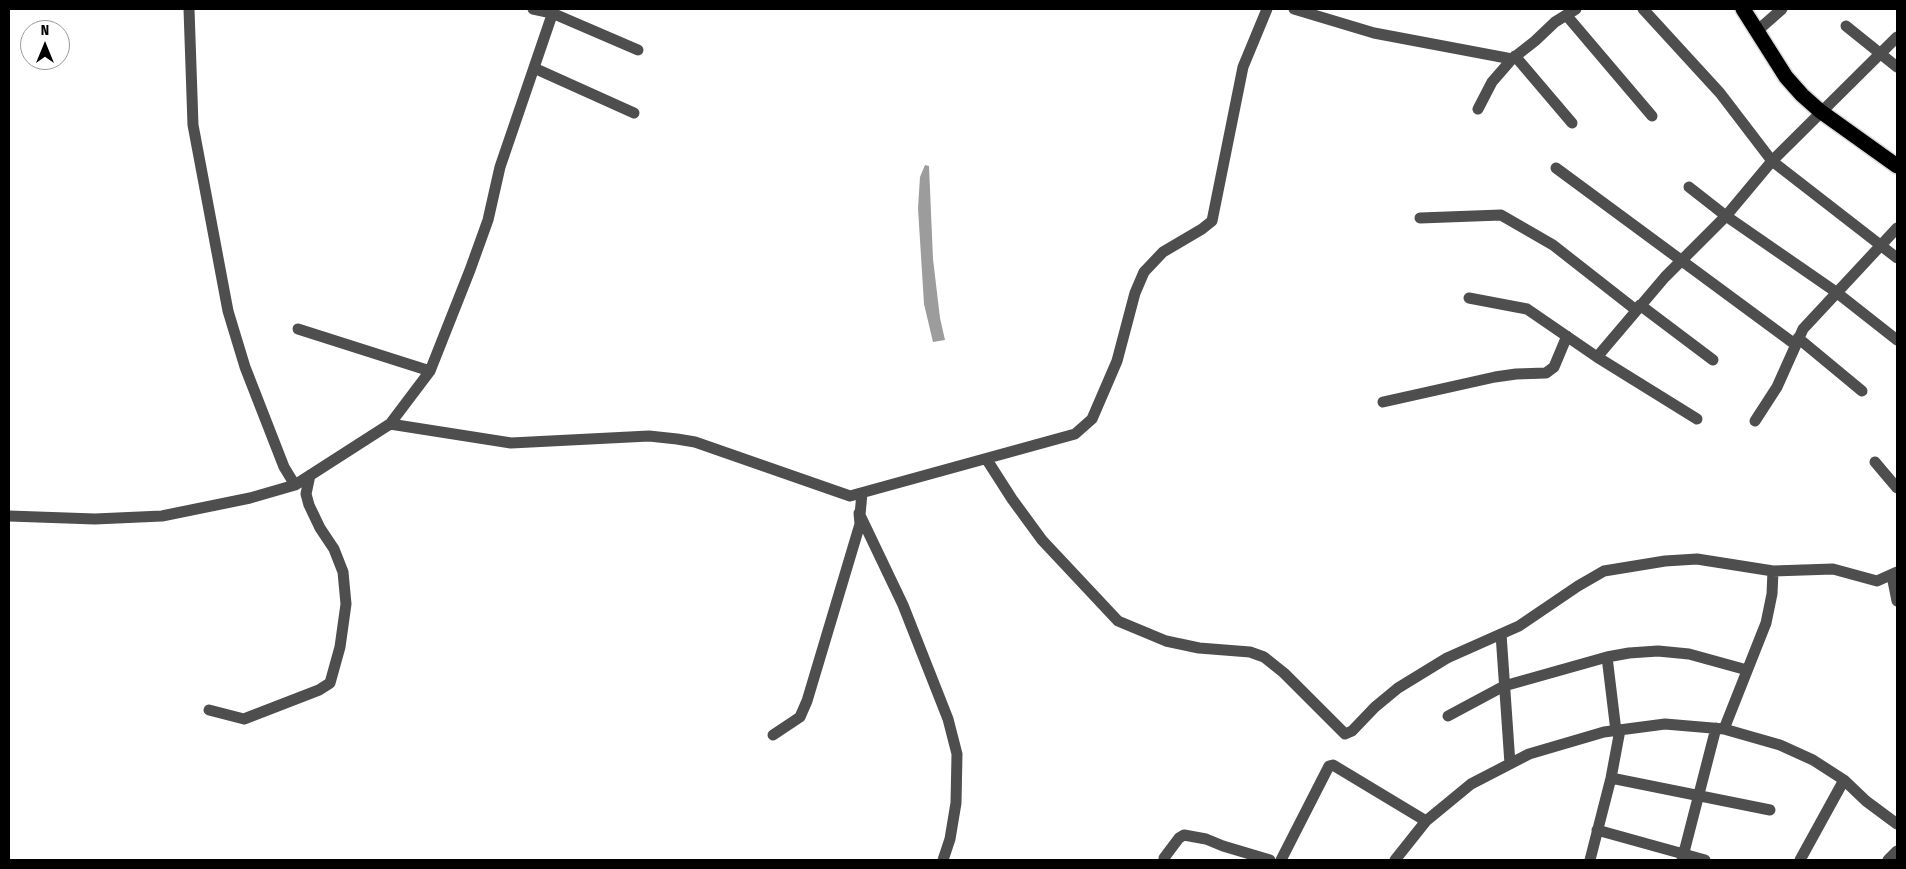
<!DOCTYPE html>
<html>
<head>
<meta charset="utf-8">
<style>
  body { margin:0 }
  #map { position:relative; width:1906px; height:869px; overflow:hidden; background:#fff; font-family:"Fira Sans Condensed",sans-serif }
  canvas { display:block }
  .frame { position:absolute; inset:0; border:10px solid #000; pointer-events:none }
  .north { position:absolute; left:20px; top:20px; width:50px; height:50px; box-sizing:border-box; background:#fff; border:1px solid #999; border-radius:50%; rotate:0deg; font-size:14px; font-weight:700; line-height:20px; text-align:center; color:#000 }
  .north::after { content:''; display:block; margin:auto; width:18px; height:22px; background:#000; clip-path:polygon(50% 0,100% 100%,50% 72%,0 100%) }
</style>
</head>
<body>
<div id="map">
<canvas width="1906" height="869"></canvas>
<div class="frame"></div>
<div class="north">N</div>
</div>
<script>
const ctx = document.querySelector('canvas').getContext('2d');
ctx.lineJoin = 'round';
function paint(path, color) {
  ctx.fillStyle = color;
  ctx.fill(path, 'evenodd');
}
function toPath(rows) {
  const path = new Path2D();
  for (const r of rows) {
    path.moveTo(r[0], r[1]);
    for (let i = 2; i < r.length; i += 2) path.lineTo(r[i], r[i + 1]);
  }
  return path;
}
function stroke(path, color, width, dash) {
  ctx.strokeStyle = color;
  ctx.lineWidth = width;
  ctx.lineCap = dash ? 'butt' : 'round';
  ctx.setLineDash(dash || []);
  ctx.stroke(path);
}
paint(toPath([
  [925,165,929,166,933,259,940,318,945,340,933,342,924,304,918,208,920,177]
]), '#9c9c9c');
const highway = toPath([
  [1743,9,1786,77,1802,95,1820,111,1897,166]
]);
stroke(highway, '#dbdbdb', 18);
stroke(toPath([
  [189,9,193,125,228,311,245,367,284,467,295,485],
  [533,9,552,13,638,50],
  [1294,9,1374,33,1512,59],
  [1643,9,1720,93,1772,161,1897,258],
  [1567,16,1652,116],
  [1846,26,1897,67],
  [1757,31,1782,9],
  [1515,56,1572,123],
  [534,68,634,113],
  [1478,109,1492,82,1512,59,1535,41,1555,22,1576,9],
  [1556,168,1796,345],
  [1689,187,1726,216,1836,292,1897,340],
  [1420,218,1501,215,1553,245,1636,310],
  [1469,298,1527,309,1597,357,1697,419],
  [1640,305,1713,360],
  [298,329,430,371],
  [1798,338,1862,391],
  [1597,357,1665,277,1726,216,1772,161,1897,37],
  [1383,402,1495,377,1516,374,1546,373,1554,367,1567,336],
  [1755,421,1777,387,1803,329,1897,228],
  [390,424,511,443,649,436,677,439,695,442,850,496,1075,434,1092,419,1117,361,1135,293,1144,272,1163,252,1202,229,1212,221,1243,67,1267,9],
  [987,460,1012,499,1042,540,1118,621,1166,641,1199,648,1250,652,1264,657,1284,673,1345,734,1352,731,1375,707,1398,688,1447,658,1519,626,1578,586,1604,571,1665,561,1697,559,1773,571,1833,569,1877,581,1897,572],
  [1875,462,1897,488],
  [862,493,860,515,903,605,948,719,957,754,956,803,950,839,943,860],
  [9,516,95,519,162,516,250,498,295,485,390,424,430,371,470,270,488,220,500,167,554,9],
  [1892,576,1897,601],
  [1501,634,1510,764],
  [1607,657,1616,731],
  [209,710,244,719,319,690,330,683,340,647,346,604,343,572,334,549,320,528,309,505,306,494,310,475],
  [1448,716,1504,686,1607,657,1629,653,1658,651,1689,654,1747,670],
  [1724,729,1766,623,1772,594,1773,571],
  [773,735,800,717,807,701,860,524,859,513],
  [1611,778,1770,810],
  [1597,830,1705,860],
  [1164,858,1179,838,1184,835,1206,839,1223,846,1270,860],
  [1281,860,1329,766,1333,765,1426,821],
  [1395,860,1426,821,1471,784,1529,754,1604,732,1665,724,1724,729,1780,745,1813,760,1844,780,1866,801,1897,824],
  [1590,860,1611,778,1620,730],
  [1682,860,1716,728],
  [1800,860,1844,780],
  [1888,860,1897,851]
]), '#4e4e4e', 11);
stroke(highway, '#000', 15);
</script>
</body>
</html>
